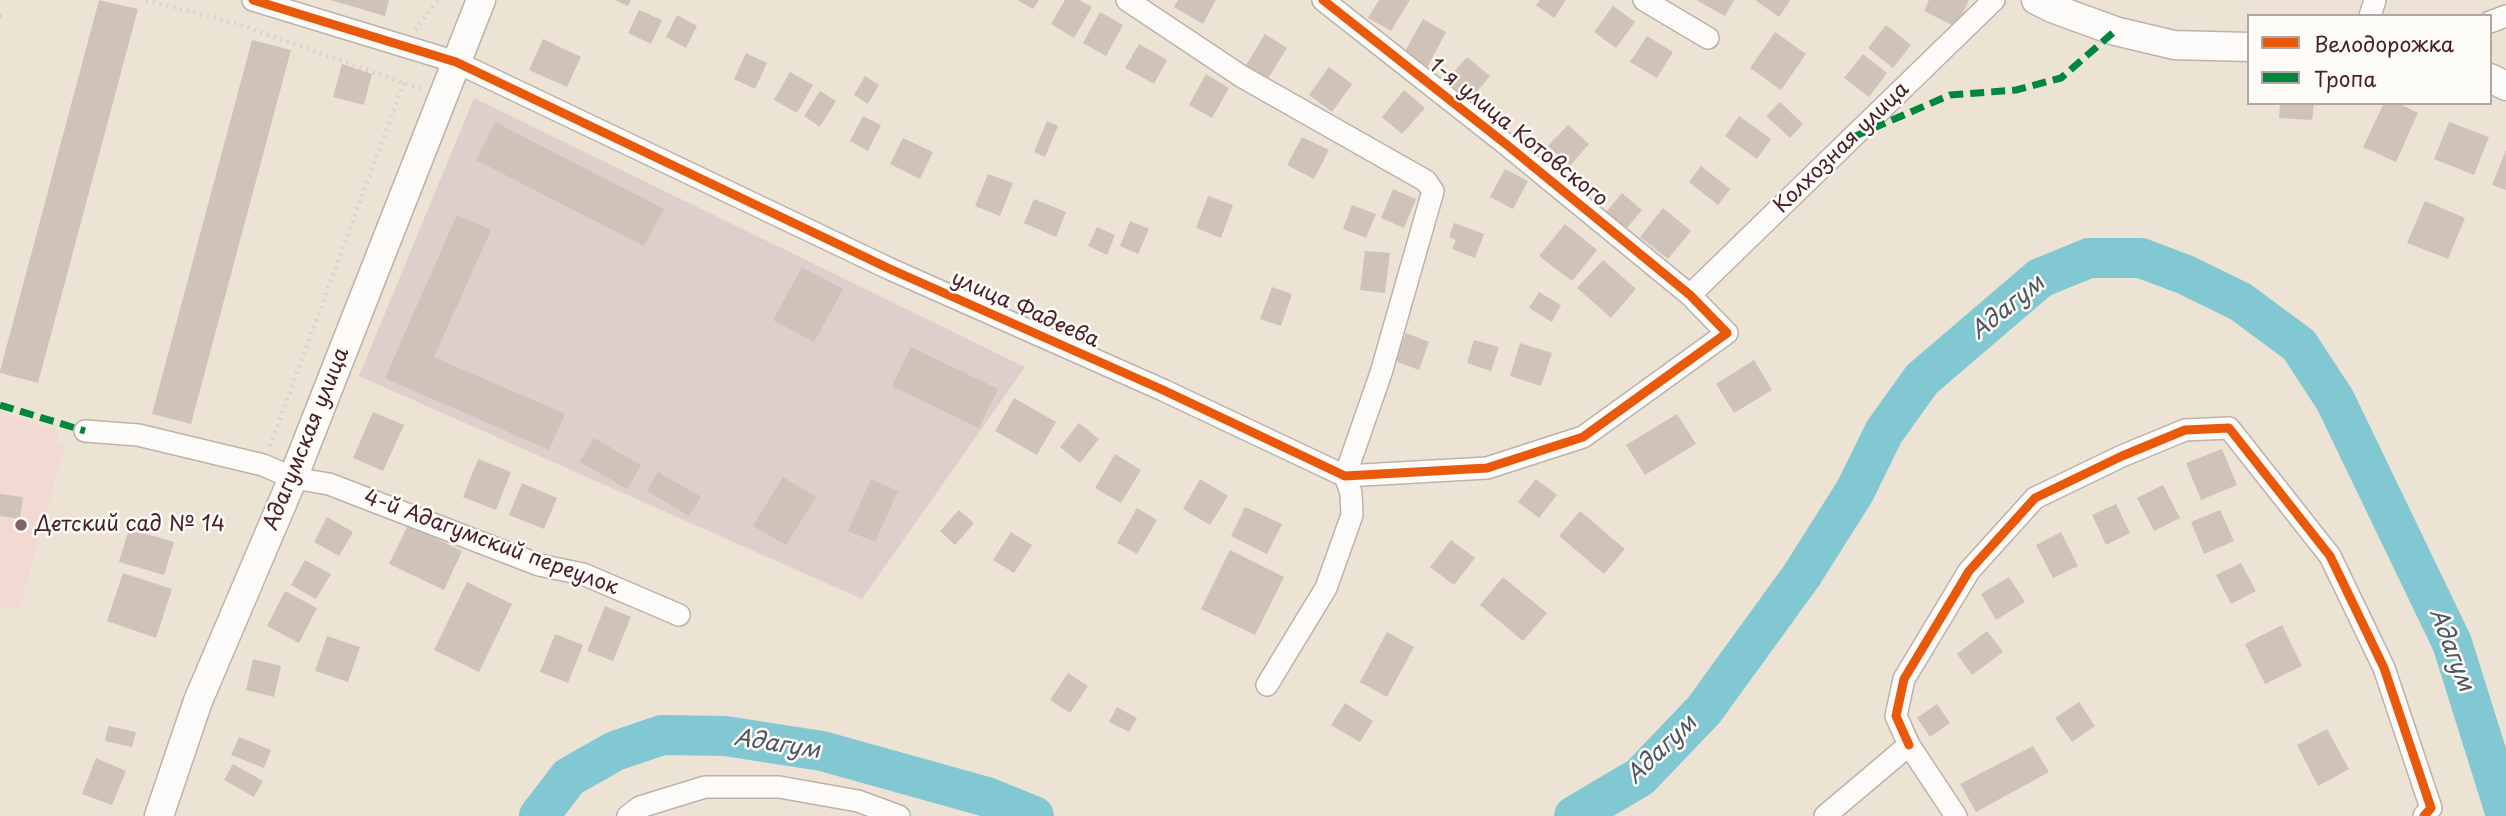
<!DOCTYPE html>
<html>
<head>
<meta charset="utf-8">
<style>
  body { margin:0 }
  #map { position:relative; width:2506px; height:816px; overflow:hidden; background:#ece3d5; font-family:"Playpen Sans",sans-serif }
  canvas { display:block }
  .legend { position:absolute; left:2247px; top:14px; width:245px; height:91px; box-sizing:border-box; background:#fdfcf7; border:2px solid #b5a4a5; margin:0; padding:9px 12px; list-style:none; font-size:21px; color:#4a1f2b }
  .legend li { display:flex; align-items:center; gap:14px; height:35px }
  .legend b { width:35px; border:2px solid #b5a4a5 }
</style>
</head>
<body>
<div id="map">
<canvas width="2506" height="816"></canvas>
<ul class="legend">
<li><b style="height:9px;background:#e8590c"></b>Велодорожка</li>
<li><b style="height:9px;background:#00873e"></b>Тропа</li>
</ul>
</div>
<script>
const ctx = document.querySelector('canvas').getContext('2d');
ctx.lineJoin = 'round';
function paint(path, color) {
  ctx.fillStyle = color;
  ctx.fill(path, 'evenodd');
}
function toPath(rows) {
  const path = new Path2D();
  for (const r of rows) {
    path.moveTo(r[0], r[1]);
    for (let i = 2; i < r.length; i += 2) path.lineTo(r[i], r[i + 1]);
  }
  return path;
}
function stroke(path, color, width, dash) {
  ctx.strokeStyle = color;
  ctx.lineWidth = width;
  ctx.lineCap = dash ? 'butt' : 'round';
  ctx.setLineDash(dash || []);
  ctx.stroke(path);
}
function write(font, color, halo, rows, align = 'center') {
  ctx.font = font + ' "Playpen Sans",sans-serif';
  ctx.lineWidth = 5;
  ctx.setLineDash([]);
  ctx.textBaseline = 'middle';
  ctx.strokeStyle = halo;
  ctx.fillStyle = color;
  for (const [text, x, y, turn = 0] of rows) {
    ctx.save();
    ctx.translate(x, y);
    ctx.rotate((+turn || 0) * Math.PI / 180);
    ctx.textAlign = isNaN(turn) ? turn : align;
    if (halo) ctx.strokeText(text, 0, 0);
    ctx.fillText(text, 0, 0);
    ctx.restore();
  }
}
paint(toPath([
  [0,409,11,416,58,430,57,441,65,445,19,610,0,606]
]), '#f2d9d2');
paint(toPath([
  [474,98,1025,367,862,599,359,376]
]), '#decfcc');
stroke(toPath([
  [539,816,569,777,615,751,662,735,725,736,822,751,987,797,1034,816],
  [1574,816,1640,777,1704,710,1802,575,1855,491,1884,432,1922,379,2040,278,2089,258,2141,258,2186,275,2241,302,2299,345,2335,400,2452,643,2506,815]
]), '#82c8d2', 40);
paint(toPath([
  [99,0,138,9,38,383,0,373,0,371],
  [330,0,389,0,385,16],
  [615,0,631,0,628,6],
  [1017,0,1039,0,1033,9],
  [1065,0,1079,0,1092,7,1074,38,1051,24],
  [1178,0,1216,0,1203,24,1174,7],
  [1379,0,1410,0,1391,31,1368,18],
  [1540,0,1566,0,1554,18,1536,5],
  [1696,0,1734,0,1725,16],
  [1755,0,1788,0,1790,1,1779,17],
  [1929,0,1969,0,1956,27,1924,11],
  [1613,6,1635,22,1616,48,1594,32],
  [639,10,662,20,651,44,628,33],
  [1100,12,1123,25,1106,56,1083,43],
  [677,15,697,26,686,48,666,37],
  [1423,19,1446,32,1427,68,1403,55],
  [1886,25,1911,45,1893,68,1868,48],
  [1775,32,1806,54,1781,90,1750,68],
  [1265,34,1287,48,1267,80,1245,67],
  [1647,36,1673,52,1657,78,1630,62],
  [543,39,581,57,567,87,529,70],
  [252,40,291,50,191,424,152,414],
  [1139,44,1167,60,1154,84,1125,68],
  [746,53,767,63,755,89,734,79],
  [1863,54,1887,73,1869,97,1844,78],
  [1467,57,1490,76,1469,101,1446,81],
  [342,64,372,74,364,105,333,97],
  [1329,67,1352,84,1332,112,1309,95],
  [790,72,813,85,797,113,774,100],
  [1206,74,1229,88,1212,118,1189,105],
  [865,76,879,85,868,104,854,95],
  [1404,90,1425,108,1402,134,1382,117],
  [820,91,836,101,820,127,804,116],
  [1780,102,1803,124,1790,138,1766,116],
  [2280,103,2314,103,2312,120,2279,118],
  [2384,103,2398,103,2418,113,2396,162,2363,147],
  [863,116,881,125,868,151,850,141],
  [1739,116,1771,139,1757,159,1725,136],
  [1047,121,1058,126,1045,157,1034,152],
  [495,122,664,209,644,246,476,160],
  [2449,122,2489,137,2474,175,2434,159],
  [1568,125,1589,144,1570,166,1548,146],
  [1302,137,1329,150,1314,179,1287,165],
  [903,138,933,152,920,179,890,164],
  [2506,150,2506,190,2492,185],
  [1701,166,1730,189,1718,205,1689,182],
  [1505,169,1528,181,1513,209,1490,197],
  [988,174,1013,183,1000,216,975,206],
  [1393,189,1416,199,1404,228,1381,218],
  [1622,193,1642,210,1622,234,1602,217],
  [1208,196,1233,205,1221,238,1196,228],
  [1034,199,1066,212,1056,237,1024,223],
  [2425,201,2465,218,2448,259,2407,243],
  [1352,205,1376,214,1366,238,1343,229],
  [1663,208,1691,231,1668,259,1640,237],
  [457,215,491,230,434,357,565,414,549,450,385,378],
  [1130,221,1149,229,1138,254,1120,246],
  [1454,223,1484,234,1475,258,1452,249,1456,240,1449,237],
  [1565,224,1597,250,1572,281,1539,256],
  [1097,227,1115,235,1107,255,1088,246],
  [1365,251,1390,253,1385,293,1360,290],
  [1603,260,1636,289,1611,318,1577,288],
  [802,267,843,289,814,342,773,320],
  [1272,287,1292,294,1281,326,1260,319],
  [1539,292,1561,305,1552,322,1529,308],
  [1406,333,1429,342,1419,370,1395,361],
  [1474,340,1499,347,1491,371,1467,363],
  [1520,343,1552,353,1541,386,1510,376],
  [911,347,998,389,979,428,892,386],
  [1754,360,1772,390,1734,413,1716,384],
  [1014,398,1056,422,1037,455,995,431],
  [373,412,404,425,383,471,353,458],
  [1677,414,1696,444,1645,475,1626,445],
  [1079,423,1099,439,1080,463,1060,447],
  [594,438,641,465,627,489,580,462],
  [2222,449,2237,485,2201,500,2186,463],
  [1115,454,1141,470,1121,503,1095,488],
  [478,459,511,472,496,510,463,497],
  [658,472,701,497,689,516,647,491],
  [783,477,816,497,786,545,753,526],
  [871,479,898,491,875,542,848,531],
  [1200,479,1228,496,1210,525,1183,509],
  [1536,479,1557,495,1539,518,1518,502],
  [522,483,557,498,544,529,509,515],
  [2163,485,2180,518,2154,531,2137,498],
  [0,494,23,497,20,519,0,516],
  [2116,504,2130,533,2106,545,2092,515],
  [1245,507,1282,524,1267,554,1231,536],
  [1137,508,1157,520,1137,554,1117,543],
  [959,510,974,523,955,545,940,531],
  [2220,510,2234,541,2204,554,2191,522],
  [1580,511,1625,549,1604,574,1559,536],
  [327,517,353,532,339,556,314,542],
  [408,525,462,551,444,590,389,564],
  [129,529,174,542,164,575,119,562],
  [1011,532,1032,545,1014,573,993,560],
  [2061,532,2078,566,2053,578,2036,545],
  [1451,540,1475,558,1454,585,1430,567],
  [1230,550,1284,577,1255,635,1201,609],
  [305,560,331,574,316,599,291,585],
  [2241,563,2256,591,2231,604,2216,575],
  [123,573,172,589,156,638,107,621],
  [1503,577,1547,613,1523,641,1480,605],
  [2009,577,2025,602,1996,620,1981,594],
  [467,582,512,604,479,672,434,650],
  [285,591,317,608,299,643,267,626],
  [605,606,631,617,613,661,587,651],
  [2282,625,2302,666,2265,684,2245,644],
  [1987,631,2003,652,1972,675,1957,654],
  [1387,632,1414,647,1387,697,1360,682],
  [555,634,583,645,568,683,540,672],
  [327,636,360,647,348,682,315,671],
  [253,659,281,666,274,697,246,690],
  [1068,673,1088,686,1070,713,1050,700],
  [2079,702,2095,726,2072,742,2055,718],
  [1345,703,1373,721,1360,742,1331,725],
  [1937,704,1950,723,1930,737,1917,718],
  [1117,707,1137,718,1129,732,1109,722],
  [108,726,136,732,132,747,105,741],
  [2327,729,2349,769,2318,786,2297,745],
  [239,737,271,750,264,768,231,755],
  [2033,746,2049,772,1976,812,1960,784],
  [96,758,126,771,112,805,82,794],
  [233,764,263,781,254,797,224,780]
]), '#cfc2b8');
const minor = toPath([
  [253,0,456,62,890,269,1163,390,1345,476,1487,468,1583,437,1727,333,1690,295,1507,145,1323,0],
  [1127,0,1241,76,1426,181,1433,191,1381,373,1345,476,1351,493,1352,515,1326,588,1267,685],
  [1644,0,1708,38],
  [2370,16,2375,0],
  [2490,22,2506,16],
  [1690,295,1994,0],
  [85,431,138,435,263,465,293,478,329,484,539,565,583,574,679,615],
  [1909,745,1896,716,1904,679,1969,571,2035,498,2122,456,2185,430,2229,428,2330,556,2384,668,2431,808,2424,816],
  [628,816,640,807,705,787,779,787,858,801,899,816],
  [1825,816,1909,745,1956,816]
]);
const major = toPath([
  [2036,0,2052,8,2115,31,2174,45,2249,47],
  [2490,78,2506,86],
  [159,816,198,701,293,478,481,0]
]);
stroke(minor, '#bcb2aa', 24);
stroke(major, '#bcb2aa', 31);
stroke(toPath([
  [146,0,238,24,421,89],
  [0,16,6,17],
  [415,30,438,0],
  [270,446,404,82]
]), '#d8d3d0', 4.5, [2, 5]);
stroke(minor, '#fcfbf9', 21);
stroke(major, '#fcfbf9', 28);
stroke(toPath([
  [1853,137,1950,95,2016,90,2061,78,2115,31],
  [0,405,85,431]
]), '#00873e', 7, [14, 7]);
stroke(toPath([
  [253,0,456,62,890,269,1163,390,1345,476,1487,468,1583,437,1727,333,1690,295,1507,145,1323,0],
  [1909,745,1896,716,1904,679,1969,571,2035,498,2122,456,2185,430,2229,428,2330,556,2384,668,2431,808,2424,816]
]), '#e8590c', 9);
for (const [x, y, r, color] of [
  [21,525,7,"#836466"]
]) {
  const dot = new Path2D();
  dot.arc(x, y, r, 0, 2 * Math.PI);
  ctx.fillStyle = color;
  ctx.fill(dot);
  stroke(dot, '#fdfcf7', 2.5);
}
write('21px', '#4a1f2b', '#fdfcf7', [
  ["1-я улица Котовского",1518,133,39],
  ["Колхозная улица",1842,148,-44],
  ["улица Фадеева",1025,310,24],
  ["Адагумская улица",307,439,-68],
  ["4-й Адагумский переулок",491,543,20]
]);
write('21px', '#4a1f2b', '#fdfcf7', [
  ["Детский сад № 14",35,525]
], 'left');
write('italic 23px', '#4e5665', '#fdfcf7', [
  ["Адагум",2008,308,-39],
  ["Адагум",2451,650,69],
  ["Адагум",777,745,9],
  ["Адагум",1662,750,-44]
]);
</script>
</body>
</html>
